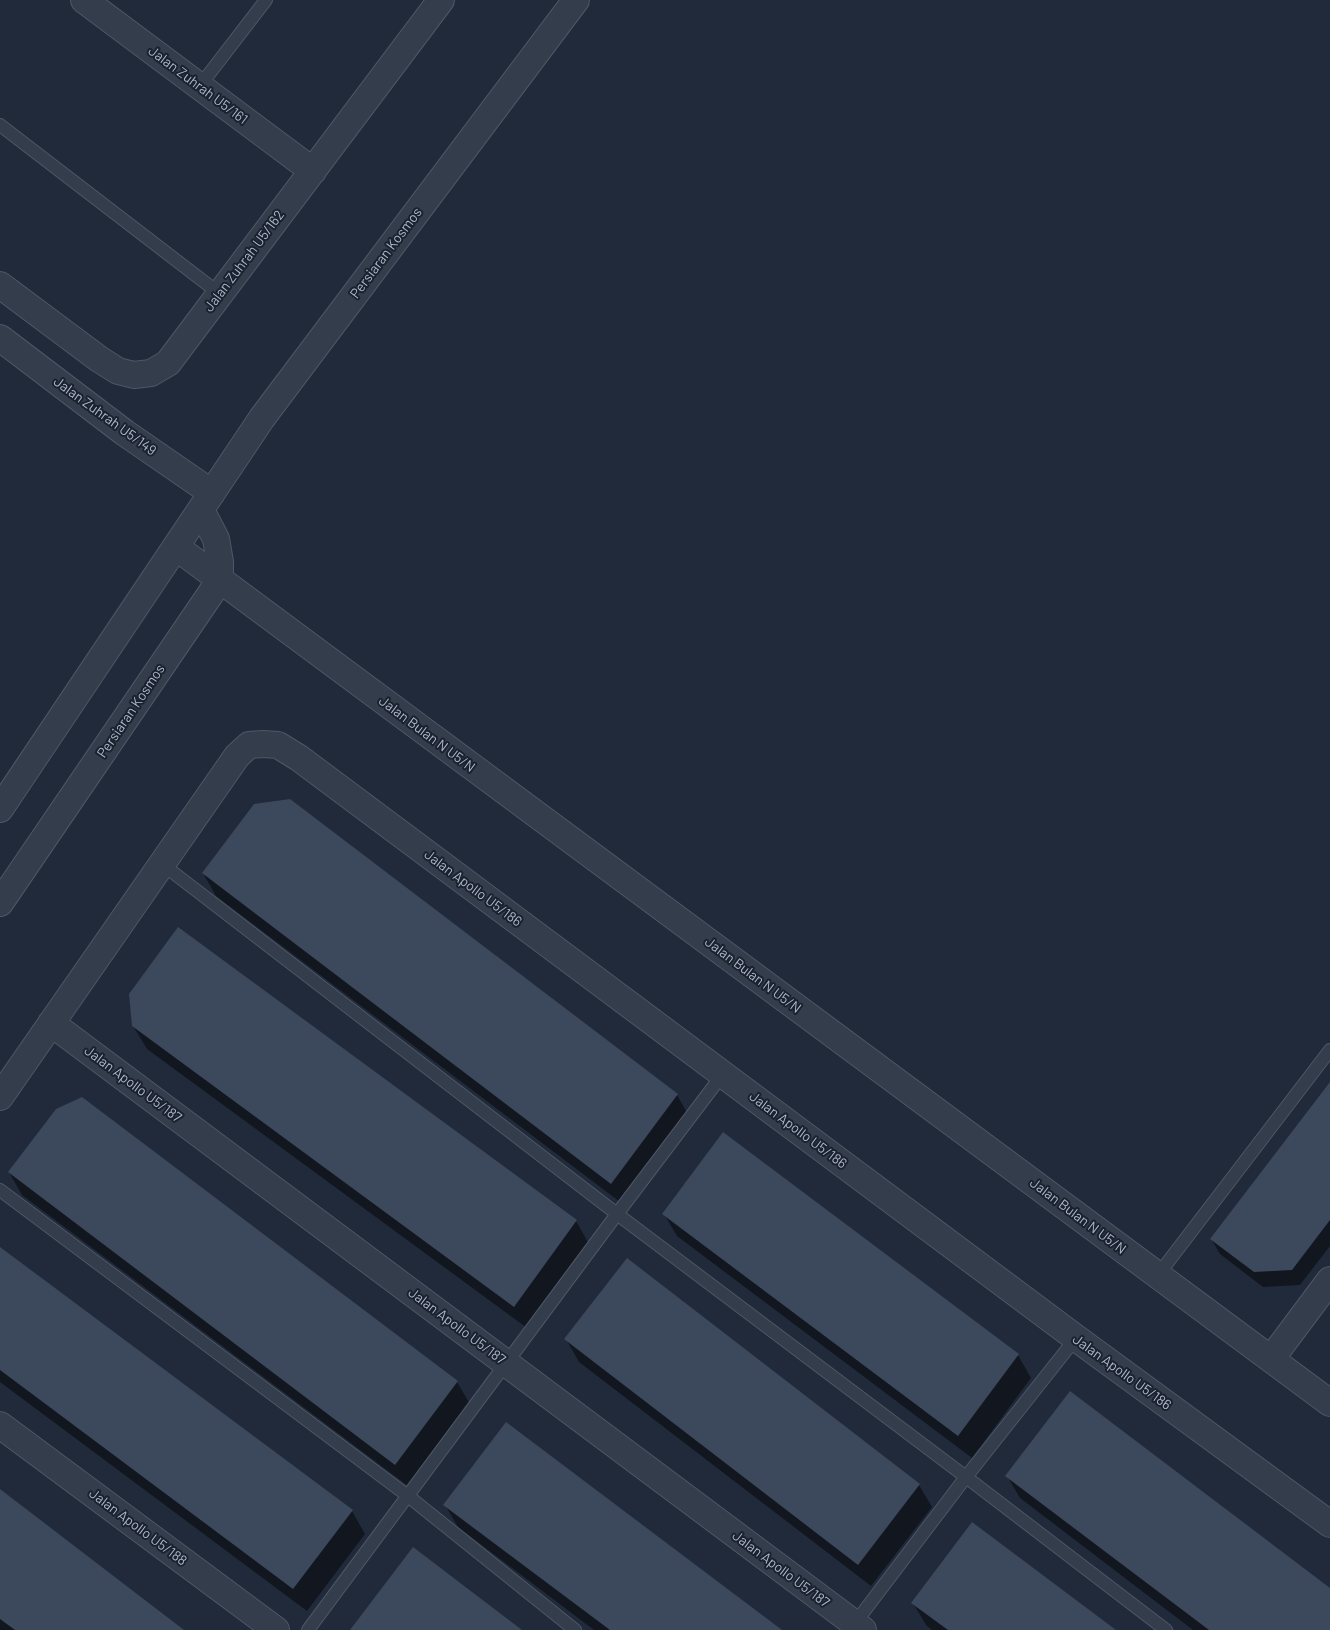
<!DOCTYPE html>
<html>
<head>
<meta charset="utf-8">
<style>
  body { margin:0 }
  canvas { display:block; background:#202a3b }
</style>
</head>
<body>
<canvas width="1330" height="1630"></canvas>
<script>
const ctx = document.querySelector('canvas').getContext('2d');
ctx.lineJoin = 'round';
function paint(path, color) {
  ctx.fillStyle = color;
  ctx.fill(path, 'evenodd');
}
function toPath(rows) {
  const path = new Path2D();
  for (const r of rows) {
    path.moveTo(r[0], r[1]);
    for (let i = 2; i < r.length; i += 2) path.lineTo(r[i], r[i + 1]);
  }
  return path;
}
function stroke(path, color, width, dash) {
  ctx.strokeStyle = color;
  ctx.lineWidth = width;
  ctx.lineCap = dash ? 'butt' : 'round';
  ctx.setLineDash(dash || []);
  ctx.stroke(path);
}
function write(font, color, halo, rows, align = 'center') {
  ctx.font = font + ' Barlow,sans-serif';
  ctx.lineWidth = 4;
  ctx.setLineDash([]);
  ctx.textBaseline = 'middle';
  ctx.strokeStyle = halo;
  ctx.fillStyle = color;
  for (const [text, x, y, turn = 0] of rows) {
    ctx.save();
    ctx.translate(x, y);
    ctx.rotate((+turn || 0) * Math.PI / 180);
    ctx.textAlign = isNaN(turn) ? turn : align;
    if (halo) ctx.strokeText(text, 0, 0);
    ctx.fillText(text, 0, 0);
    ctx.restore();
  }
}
paint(toPath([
  [290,800,677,1095,690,1118,624,1205,216,896,203,873],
  [178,928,576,1221,589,1244,527,1328,147,1049,133,1026],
  [1330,1084,1330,1246,1300,1285,1263,1287,1220,1254,1211,1239],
  [723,1134,1018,1355,1031,1378,972,1458,677,1236,664,1214],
  [9,1172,457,1382,470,1404,408,1486,22,1195],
  [0,1248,352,1511,365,1534,307,1611,0,1382],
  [566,1339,919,1485,932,1507,871,1586,579,1362],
  [1007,1476,1330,1590,1330,1630,1193,1630,1020,1498],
  [0,1491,182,1630,0,1630],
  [445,1505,780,1630,594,1630,458,1527],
  [913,1603,1114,1630,932,1630,926,1625]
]), '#0007');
paint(toPath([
  [290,799,678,1094,611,1184,202,873,254,804],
  [178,927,577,1220,514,1307,132,1026,129,994],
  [1330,1082,1330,1220,1292,1270,1254,1272,1210,1239],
  [82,1097,458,1381,395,1465,8,1172,56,1109],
  [723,1132,1019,1354,958,1436,662,1214],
  [0,1247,353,1510,293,1589,0,1370],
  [627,1258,920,1484,858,1565,564,1339],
  [1070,1391,1330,1588,1330,1630,1209,1630,1005,1476],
  [506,1422,782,1630,610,1630,443,1505],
  [0,1489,184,1630,15,1630,0,1619],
  [972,1522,1116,1630,948,1630,911,1603],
  [413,1547,522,1630,350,1630]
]), '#3c485b');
const service = toPath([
  [199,87,266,0],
  [0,125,220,294],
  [162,864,617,1214,966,1477,1166,1630],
  [0,1190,408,1496,575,1630],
  [1158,1275,1330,1050],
  [852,1627,966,1477,1076,1338],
  [308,1630,617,1214,723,1074]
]);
const minor = toPath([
  [84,0,313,171],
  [0,285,99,359,118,371,134,375,151,373,168,363,441,0],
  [0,338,125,433,212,493],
  [176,547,1330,1403],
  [0,809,262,418,576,0],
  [0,903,220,580,220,562,216,539,201,510],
  [51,1023,863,1630],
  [0,1097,237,756,249,745,263,744,278,745,299,758,1076,1338,1330,1524],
  [1271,1359,1330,1280],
  [0,1425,276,1630]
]);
stroke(service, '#4f5766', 14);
stroke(minor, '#4f5766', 28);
stroke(service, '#343d4b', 12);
stroke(minor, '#343d4b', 26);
write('14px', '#afb7c8', '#1a2230', [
  ["Jalan Zuhrah U5/161",198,85,37],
  ["Persiaran Kosmos",386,253,-53],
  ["Jalan Zuhrah U5/162",244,261,-53],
  ["Jalan Zuhrah U5/149",105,416,36],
  ["Persiaran Kosmos",131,711,-56],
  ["Jalan Bulan N U5/N",427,734,37],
  ["Jalan Apollo U5/186",473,888,37],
  ["Jalan Bulan N U5/N",753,975,37],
  ["Jalan Apollo U5/187",133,1084,37],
  ["Jalan Apollo U5/186",798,1130,37],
  ["Jalan Bulan N U5/N",1078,1216,37],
  ["Jalan Apollo U5/187",457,1326,37],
  ["Jalan Apollo U5/186",1122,1372,36],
  ["Jalan Apollo U5/188",138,1527,37],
  ["Jalan Apollo U5/187",781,1569,37]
]);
</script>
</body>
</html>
